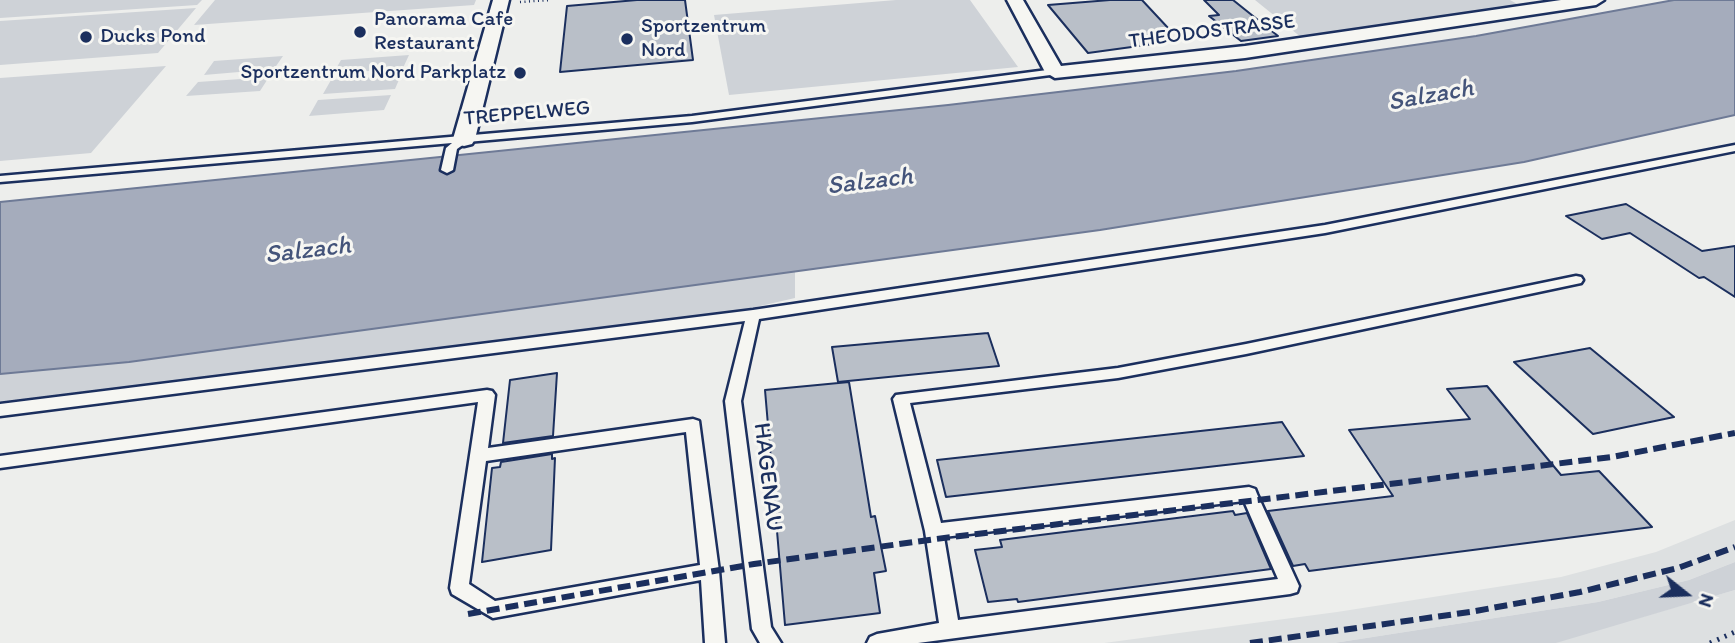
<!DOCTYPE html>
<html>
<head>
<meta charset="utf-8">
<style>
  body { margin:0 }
  #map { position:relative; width:1735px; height:643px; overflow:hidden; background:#edeeec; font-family:Itim,sans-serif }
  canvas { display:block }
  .north { position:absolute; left:1651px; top:559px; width:70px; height:70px; -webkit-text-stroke:5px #f6f6f2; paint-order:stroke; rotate:108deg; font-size:19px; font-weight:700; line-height:28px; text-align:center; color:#1b2f5e }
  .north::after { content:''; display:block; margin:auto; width:24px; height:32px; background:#1b2f5e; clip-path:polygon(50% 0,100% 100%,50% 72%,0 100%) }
</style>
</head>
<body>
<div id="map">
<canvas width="1735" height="643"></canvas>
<div class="north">N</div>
</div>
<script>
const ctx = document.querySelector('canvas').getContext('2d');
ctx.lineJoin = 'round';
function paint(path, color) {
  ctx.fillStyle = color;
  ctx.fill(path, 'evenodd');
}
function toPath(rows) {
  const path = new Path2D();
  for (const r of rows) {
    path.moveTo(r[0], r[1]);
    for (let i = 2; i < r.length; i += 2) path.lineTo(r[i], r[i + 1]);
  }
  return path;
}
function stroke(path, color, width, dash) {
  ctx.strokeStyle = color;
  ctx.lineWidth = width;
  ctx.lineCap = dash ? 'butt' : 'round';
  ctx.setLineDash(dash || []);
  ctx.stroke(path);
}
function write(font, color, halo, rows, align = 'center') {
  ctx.font = font + ' Itim,sans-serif';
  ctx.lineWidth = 6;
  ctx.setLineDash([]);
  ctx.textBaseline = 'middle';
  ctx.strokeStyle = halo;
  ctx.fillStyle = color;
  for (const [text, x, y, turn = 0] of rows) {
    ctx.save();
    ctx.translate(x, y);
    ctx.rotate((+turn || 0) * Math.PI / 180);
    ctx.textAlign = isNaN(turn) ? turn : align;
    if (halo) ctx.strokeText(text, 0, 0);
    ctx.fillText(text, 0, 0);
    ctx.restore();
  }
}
paint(toPath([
  [1735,520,1735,562,1689,580,1598,602,1334,643,1104,643,1337,612,1561,577,1656,552],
  [1735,590,1735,643,1556,643,1559,641]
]), '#dde0e1');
paint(toPath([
  [0,0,202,0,197,5,0,18],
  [215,0,476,0,474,5,194,25],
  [896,0,970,0,1018,67,729,95,714,15],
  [1255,0,1510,0,1519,5,1302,38],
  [196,8,158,53,0,65,0,21],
  [409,55,403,68,333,74,341,60],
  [283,56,274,69,204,75,214,61],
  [166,66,91,153,0,161,0,78],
  [401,75,395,89,323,94,331,80],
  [269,77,260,91,186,96,198,82],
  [391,95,384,110,309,116,318,100],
  [795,271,795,298,734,312,0,405,0,374,129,362],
  [1735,562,1735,590,1556,643,1334,643,1598,602,1689,580]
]), '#ced2d7');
const water = toPath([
  [1674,0,1735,0,1735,115,1524,162,1100,230,129,362,0,374,0,202,948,105,1236,71,1476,36,1674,0]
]);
paint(water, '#a5acbc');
stroke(water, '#6e7a96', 2);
const building = toPath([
  [637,0,685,0,693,60,560,72,567,6,637,0],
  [1110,0,1142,0,1169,29,1156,32,1168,42,1088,53,1048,5,1110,0],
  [1204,0,1233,0,1278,36,1241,41,1209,16,1219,15,1204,0],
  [1626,204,1702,251,1735,246,1735,297,1704,277,1699,278,1630,233,1602,239,1566,216,1626,204],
  [988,333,999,366,838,382,832,347,988,333],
  [1590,348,1674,417,1593,434,1514,362,1590,348],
  [557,373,553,436,503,443,510,380,557,373],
  [849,382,871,517,875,516,886,571,874,573,880,613,785,625,765,390,849,382],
  [1487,386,1561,475,1599,471,1652,527,1309,571,1305,564,1293,566,1268,511,1393,496,1349,430,1470,419,1447,389,1487,386],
  [1282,422,1304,456,946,497,937,460,1282,422],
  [552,454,552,459,555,458,551,550,482,562,492,468,500,467,501,462,552,454],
  [1233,511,1235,515,1247,513,1271,569,1018,602,1017,599,988,602,975,550,1002,547,1000,540,1233,511]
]);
paint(building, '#b9bfc8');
stroke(building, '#1b2f5e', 2);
const service = toPath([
  [1055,69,1058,70,1058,74,692,122,467,142,457,149,453,170,447,173,441,170,446,148,452,143,0,182,0,176,692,116,1055,69],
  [1735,145,1735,151,1325,233,759,319,741,401,771,627,781,643,760,643,752,629,725,401,745,321,0,416,0,404,753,310,1325,225,1735,145],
  [1576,276,1581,277,1583,280,1581,283,1246,354,1118,378,910,403,941,523,1249,487,1255,489,1257,494,1299,586,1297,592,1290,594,918,643,867,643,870,637,877,634,939,623,925,531,893,399,896,395,1118,368,1246,344,1576,276],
  [1244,501,1278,579,958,620,944,537,1244,501],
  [487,390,492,391,495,395,488,448,693,419,699,421,719,571,725,643,705,643,701,580,493,618,452,594,450,588,478,402,0,468,0,456,487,390],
  [686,432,700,565,495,601,469,584,486,461,686,432]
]);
const minor = toPath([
  [493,0,509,0,475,139,472,144,464,146,456,144,453,139,493,0],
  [1007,0,1023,0,1061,66,1245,46,1561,0,1604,0,1596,5,1245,58,1055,78,1045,72,1007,0]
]);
stroke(service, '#1b2f5e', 5);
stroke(minor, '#1b2f5e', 5);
stroke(toPath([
  [520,2,550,0]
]), '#1b2f5e', 2.5, [1, 3.5]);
stroke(toPath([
  [1710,643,1735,632]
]), '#1b2f5e', 5, [2, 6]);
paint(service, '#f6f6f2');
paint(minor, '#f6f6f2');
stroke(toPath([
  [468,614,754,564,936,539,1612,457,1735,433],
  [1250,643,1470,612,1580,592,1678,568,1735,547]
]), '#1b2f5e', 6, [13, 6]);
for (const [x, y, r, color] of [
  [360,32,7,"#1b2f5e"],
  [86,37,7,"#1b2f5e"],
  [627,39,7,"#1b2f5e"],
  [520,73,7,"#1b2f5e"]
]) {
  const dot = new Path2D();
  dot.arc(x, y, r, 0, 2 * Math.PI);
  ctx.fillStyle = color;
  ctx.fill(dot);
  stroke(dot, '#f6f6f2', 2.5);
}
write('21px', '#1b2f5e', '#f6f6f2', [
  ["Panorama Cafe",374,20],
  ["Restaurant",374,44],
  ["Sportzentrum",641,27],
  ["Nord",641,51],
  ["Ducks Pond",100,37],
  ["Sportzentrum Nord Parkplatz",506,73,"right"]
], 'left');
write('21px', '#1b2f5e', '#f6f6f2', [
  ["THEODOSTRASSE",1212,32,-7],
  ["TREPPELWEG",527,114,-5]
]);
write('24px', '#1b2f5e', '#f6f6f2', [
  ["HAGENAU",767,477,83]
]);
write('italic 26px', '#44547a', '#f6f6f2', [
  ["Salzach",1431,96,-10],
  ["Salzach",870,182,-7],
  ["Salzach",308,251,-7]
]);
</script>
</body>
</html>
